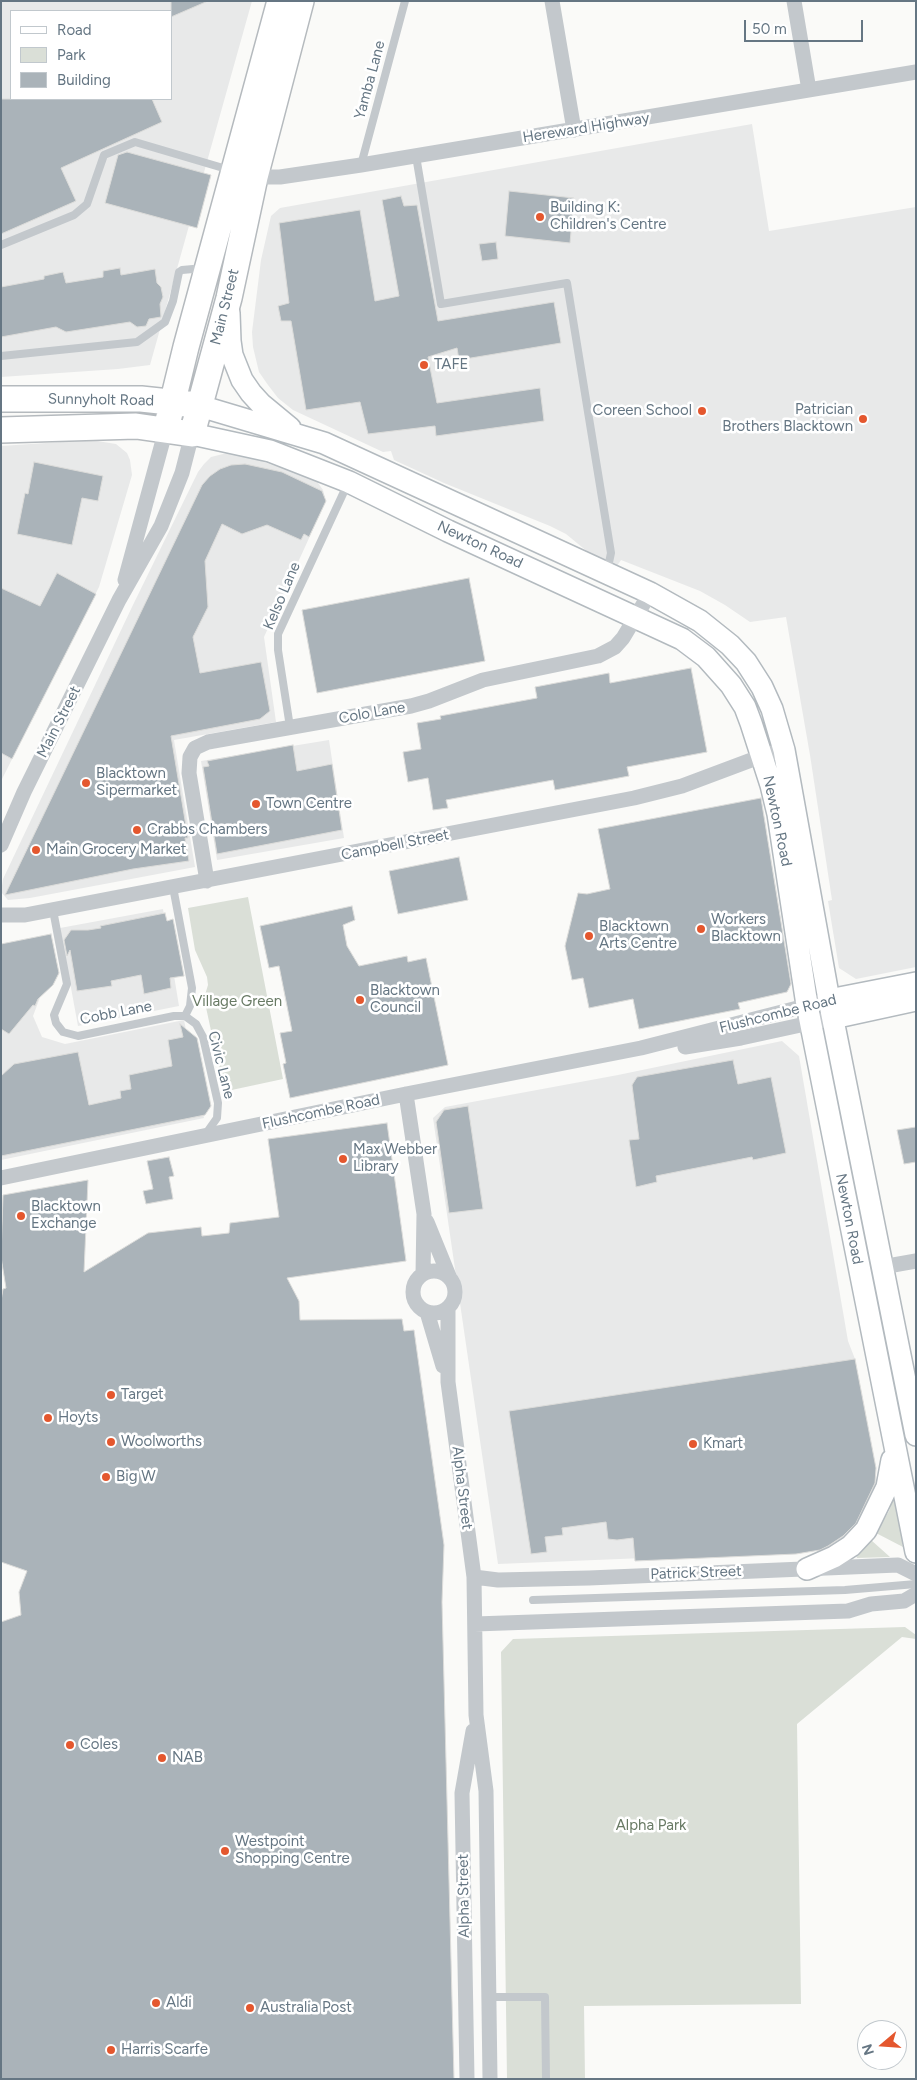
<!DOCTYPE html>
<html>
<head>
<meta charset="utf-8">
<style>
  body { margin:0 }
  #map { position:relative; width:917px; height:2080px; overflow:hidden; background:#fafaf8; font-family:Figtree,sans-serif }
  canvas { display:block }
  .frame { position:absolute; inset:0; border:2px solid #657683; pointer-events:none }
  .legend { position:absolute; left:10px; top:10px; width:162px; height:90px; box-sizing:border-box; background:#fff; border:1px solid #c1c8cd; margin:0; padding:6px 9px; list-style:none; font-size:15px; color:#657683 }
  .legend li { display:flex; align-items:center; gap:10px; height:25px }
  .legend b { width:25px; border:1px solid #c1c8cd }
  .north { position:absolute; left:857px; top:2020px; width:50px; height:50px; box-sizing:border-box; background:#fff; border:1px solid #c1c8cd; border-radius:50%; rotate:252deg; font-size:14px; font-weight:700; line-height:20px; text-align:center; color:#657683 }
  .north::after { content:''; display:block; margin:auto; width:18px; height:22px; background:#e4572e; clip-path:polygon(50% 0,100% 100%,50% 72%,0 100%) }
  .scale { position:absolute; left:744px; top:20px; width:119px; height:22px; box-sizing:border-box; border:2px solid #657683; border-top:0; padding-left:6px; font-size:15px; line-height:18px; white-space:nowrap; color:#657683; -webkit-text-stroke:4px #fff; paint-order:stroke }
</style>
</head>
<body>
<div id="map">
<canvas width="917" height="2080"></canvas>
<div class="frame"></div>
<ul class="legend">
<li><b style="height:6px;background:#fff"></b>Road</li>
<li><b style="height:14px;background:#dadfd7"></b>Park</li>
<li><b style="height:14px;background:#aab3b9"></b>Building</li>
</ul>
<div class="north">N</div>
<div class="scale">50 m</div>
</div>
<script>
const ctx = document.querySelector('canvas').getContext('2d');
ctx.lineJoin = 'round';
function paint(path, color) {
  ctx.fillStyle = color;
  ctx.fill(path, 'evenodd');
}
function toPath(rows) {
  const path = new Path2D();
  for (const r of rows) {
    if (r.length === 3) {
      path.moveTo(r[0] + r[2], r[1]);
      path.arc(r[0], r[1], r[2], 0, 2 * Math.PI);
      continue;
    }
    path.moveTo(r[0], r[1]);
    for (let i = 2; i < r.length; i += 2) path.lineTo(r[i], r[i + 1]);
  }
  return path;
}
function stroke(path, color, width, dash) {
  ctx.strokeStyle = color;
  ctx.lineWidth = width;
  ctx.lineCap = dash ? 'butt' : 'round';
  ctx.setLineDash(dash || []);
  ctx.stroke(path);
}
function write(font, color, halo, rows, align = 'center') {
  ctx.font = font + ' Figtree,sans-serif';
  ctx.lineWidth = 5;
  ctx.setLineDash([]);
  ctx.textBaseline = 'middle';
  ctx.strokeStyle = halo;
  ctx.fillStyle = color;
  for (const [text, x, y, turn = 0] of rows) {
    ctx.save();
    ctx.translate(x, y);
    ctx.rotate((+turn || 0) * Math.PI / 180);
    ctx.textAlign = isNaN(turn) ? turn : align;
    if (halo) ctx.strokeText(text, 0, 0);
    ctx.fillText(text, 0, 0);
    ctx.restore();
  }
}
paint(toPath([
  [1,1,252,1,150,365,118,369,1,377],
  [11,11,171,11,171,99,11,99],
  [752,124,769,231,916,207,916,967,856,979,839,968,828,901,832,900,810,755,786,617,750,622,725,605,700,591,621,560,617,566,594,557,566,534,550,526,444,483,394,460,391,451,383,452,293,410,278,398,268,385,259,372,253,347,252,332,261,260,271,216,280,208],
  [91,440,116,444,127,453,130,460,132,475,99,587,1,781,1,446],
  [227,453,241,454,316,480,323,490,325,498,325,503,264,637,276,722,174,740,195,867,30,898,8,900,1,892,3,879,132,607,198,472,204,464,211,457],
  [329,740,344,838,217,860,201,761],
  [163,909,179,1006,78,1026,60,928],
  [1,944,47,979,33,1016,42,1037,65,1044,184,1020,204,1118,1,1160],
  [782,1041,799,1056,848,1341,855,1359,876,1468,874,1490,860,1522,848,1535,829,1547,814,1551,498,1564,433,1118,445,1107,618,1075]
]), '#e8e9e9');
paint(toPath([
  [248,897,283,1079,227,1091,219,1068,204,998,208,985,207,977,195,950,188,908],
  [894,1496,895,1496,903,1547,876,1533,889,1511],
  [871,1540,890,1557,857,1558,856,1555],
  [905,1627,916,1635,916,1639,902,1637,797,1724,801,2004,584,2006,585,2079,507,2079,501,1652,513,1639]
]), '#dadfd7');
const building = toPath([
  [171,1,208,1,171,17,171,1],
  [1,99,152,99,162,122,61,168,76,201,1,234,1,99],
  [127,152,211,175,197,228,105,203,118,155,127,152],
  [509,191,574,198,570,243,505,236,509,191],
  [401,196,404,206,417,205,438,321,554,302,561,343,459,360,457,348,428,357,437,403,540,388,544,421,436,436,435,426,368,434,360,402,306,410,291,321,281,321,278,306,289,303,279,223,360,210,375,301,399,296,382,200,401,196],
  [496,242,498,259,482,261,479,244,496,242],
  [120,268,121,275,155,269,157,283,161,287,163,297,160,304,161,317,149,319,146,326,137,327,130,322,66,332,56,327,1,337,1,287,44,279,44,276,63,272,66,283,103,277,103,271,120,268],
  [34,462,103,476,98,501,82,498,72,545,17,534,25,493,28,494,34,462],
  [245,464,282,472,322,491,326,501,309,537,304,534,301,540,267,525,242,534,222,524,205,561,208,607,193,637,200,673,261,662,270,711,260,719,171,736,188,838,185,838,189,861,133,869,5,895,202,485,210,476,220,469,231,465,245,464],
  [57,573,96,594,12,759,1,753,1,588,40,606,57,573],
  [469,578,485,661,317,693,302,610,469,578],
  [691,668,707,752,627,767,629,776,555,790,553,780,446,800,448,808,433,810,428,778,408,782,403,752,421,749,417,723,441,719,440,716,537,698,535,687,609,673,610,683,691,668],
  [293,745,297,771,332,764,342,830,217,854,203,767,209,766,207,761,293,745],
  [761,798,791,984,787,992,738,1003,740,1009,639,1029,633,999,589,1008,583,978,572,980,565,946,578,893,587,894,610,889,598,829,761,798],
  [459,857,468,900,398,914,389,871,459,857],
  [352,906,355,920,343,925,347,946,359,966,407,956,408,962,426,958,448,1065,290,1098,283,1064,286,1063,280,1033,292,1031,279,966,269,968,260,926,352,906],
  [165,913,167,921,173,919,184,976,170,978,171,988,144,994,141,975,111,981,112,986,77,991,70,950,67,956,64,940,71,930,88,930,101,928,100,926,165,913],
  [51,934,59,973,53,985,38,999,35,1006,33,1005,9,1034,1,1029,1,944,51,934],
  [180,1024,197,1038,211,1106,205,1115,1,1156,1,1076,14,1064,78,1052,89,1105,121,1098,120,1091,131,1089,129,1075,172,1066,168,1040,183,1037,180,1024],
  [733,1060,738,1084,771,1077,786,1153,753,1160,752,1157,656,1176,657,1182,636,1187,629,1140,639,1139,632,1085,637,1077,733,1060],
  [468,1106,483,1209,449,1213,436,1122,444,1110,468,1106],
  [387,1123,406,1261,287,1278,299,1301,300,1320,402,1319,404,1331,414,1330,444,1545,442,1602,454,2079,1,2079,1,1622,21,1615,19,1592,27,1571,1,1562,1,1301,3,1289,6,1288,1,1257,3,1195,88,1180,84,1272,148,1233,201,1227,202,1236,229,1233,230,1223,279,1217,268,1139,387,1123],
  [916,1127,916,1162,904,1164,897,1130,916,1127],
  [169,1157,174,1176,169,1177,173,1199,146,1204,143,1191,153,1189,147,1161,169,1157],
  [855,1359,876,1468,875,1483,856,1523,843,1536,828,1546,820,1550,796,1554,635,1561,633,1538,617,1540,608,1539,606,1522,562,1528,563,1535,545,1537,547,1552,531,1554,509,1411,855,1359]
]);
paint(building, '#aab3b9');
stroke(building, '#dcdcda', 1);
const secondary = toPath([
  [229,313,230,341,232,355,242,380,251,393,261,404,290,428],
  [200,406,324,443,650,593,700,621,730,645,746,662,762,687,772,709,784,750,829,1000,916,1435],
  [192,434,270,451,349,482,448,531,682,639,706,657,731,685,745,707,751,723,771,785,778,814,807,1005,916,1552],
  [829,1000,916,983],
  [833,1018,916,1000],
  [807,1569,834,1557,851,1546,866,1530,887,1487,892,1460]
]);
const primary = toPath([
  [1,399,141,399,188,404],
  [166,429,186,347,280,1],
  [1,430,136,426,192,434,229,298,255,177,301,1]
]);
stroke(secondary, '#b3babf', 24);
stroke(primary, '#b5babe', 28);
stroke(toPath([
  [416,156,441,304,567,283,611,553,607,572],
  [361,165,405,1],
  [1,245,74,215,87,204,104,155,135,142,230,170],
  [1,356,137,342,165,322,173,301,179,272,182,270,193,269,202,272],
  [290,727,278,650,278,634,348,483],
  [173,887,192,988,190,1006,185,1016],
  [53,910,67,984,54,1015,56,1023,63,1032,78,1036,174,1016,185,1016],
  [185,1016,196,1024,203,1037,218,1103,217,1118,205,1135],
  [533,1600,845,1590,916,1584],
  [488,1997,545,1997,546,2079]
]), '#c3c8cc', 8);
stroke(toPath([
  [552,1,574,130],
  [794,1,809,90],
  [255,177,280,177,361,165,916,72],
  [125,580,166,429],
  [1,845,24,792,119,600,161,526,182,473,192,434],
  [207,881,189,773,190,757,195,748,208,742,411,706,429,701,483,680,598,656,615,647,623,638,650,593],
  [1,915,25,915,634,798,682,786,762,756,784,750],
  [685,1047,741,1038,833,1018],
  [406,1094,424,1214,423,1274],
  [1,1178,406,1094,641,1048,829,1000],
  [427,1222,449,1276],
  [882,1267,916,1261],
  [434,1292,21],
  [448,1308,448,1382,474,1577,476,1715,486,1791,490,2079],
  [427,1312,443,1366],
  [474,1577,498,1580,589,1578,898,1565,916,1574],
  [475,1624,848,1611,871,1604,904,1601,916,1594],
  [467,2079,462,1793,473,1731]
]), '#c3c8cc', 15);
stroke(secondary, '#fff', 21);
stroke(primary, '#fff', 25);
for (const [x, y, r, color] of [
  [540,217,5,"#e4572e"],
  [424,365,5,"#e4572e"],
  [702,411,5,"#e4572e"],
  [863,419,5,"#e4572e"],
  [86,783,5,"#e4572e"],
  [256,804,5,"#e4572e"],
  [137,830,5,"#e4572e"],
  [36,850,5,"#e4572e"],
  [701,929,5,"#e4572e"],
  [589,936,5,"#e4572e"],
  [360,1000,5,"#e4572e"],
  [343,1159,5,"#e4572e"],
  [21,1216,5,"#e4572e"],
  [111,1395,5,"#e4572e"],
  [48,1418,5,"#e4572e"],
  [111,1442,5,"#e4572e"],
  [693,1444,5,"#e4572e"],
  [106,1477,5,"#e4572e"],
  [70,1745,5,"#e4572e"],
  [162,1758,5,"#e4572e"],
  [225,1851,5,"#e4572e"],
  [156,2003,5,"#e4572e"],
  [250,2008,5,"#e4572e"],
  [111,2050,5,"#e4572e"]
]) {
  const dot = new Path2D();
  dot.arc(x, y, r, 0, 2 * Math.PI);
  ctx.fillStyle = color;
  ctx.fill(dot);
  stroke(dot, '#fff', 2);
}
write('15px', '#657683', '#fff', [
  ["Yamba Lane",370,80,-75],
  ["Hereward Highway",586,128,-9],
  ["Main Street",225,307,-76],
  ["Sunnyholt Road",101,400,1],
  ["Newton Road",480,545,25],
  ["Kelso Lane",282,596,-67],
  ["Colo Lane",372,713,-10],
  ["Main Street",59,722,-63],
  ["Newton Road",777,821,78],
  ["Campbell Street",395,845,-11],
  ["Cobb Lane",116,1013,-11],
  ["Flushcombe Road",778,1014,-14],
  ["Civic Lane",221,1065,76],
  ["Flushcombe Road",321,1112,-12],
  ["Newton Road",849,1219,79],
  ["Alpha Street",462,1488,83],
  ["Patrick Street",696,1573,-2],
  ["Alpha Street",464,1896,-91]
]);
write('15px', '#657683', '#fff', [
  ["Building K:",550,208],
  ["Children's Centre",550,225],
  ["TAFE",434,365],
  ["Patrician",853,410,"right"],
  ["Brothers Blacktown",853,427,"right"],
  ["Coreen School",692,411,"right"],
  ["Blacktown",96,774],
  ["Sipermarket",96,791],
  ["Town Centre",266,804],
  ["Crabbs Chambers",147,830],
  ["Main Grocery Market",46,850],
  ["Workers",711,920],
  ["Blacktown",711,937],
  ["Blacktown",599,927],
  ["Arts Centre",599,944],
  ["Blacktown",370,991],
  ["Council",370,1008],
  ["Max Webber",353,1150],
  ["Library",353,1167],
  ["Blacktown",31,1207],
  ["Exchange",31,1224],
  ["Target",121,1395],
  ["Hoyts",58,1418],
  ["Woolworths",121,1442],
  ["Kmart",703,1444],
  ["Big W",116,1477],
  ["Coles",80,1745],
  ["NAB",172,1758],
  ["Westpoint",235,1842],
  ["Shopping Centre",235,1859],
  ["Aldi",166,2003],
  ["Australia Post",260,2008],
  ["Harris Scarfe",121,2050]
], 'left');
write('15px', '#687a64', '#fff', [
  ["Village Green",237,1002],
  ["Alpha Park",651,1826]
]);
</script>
</body>
</html>
